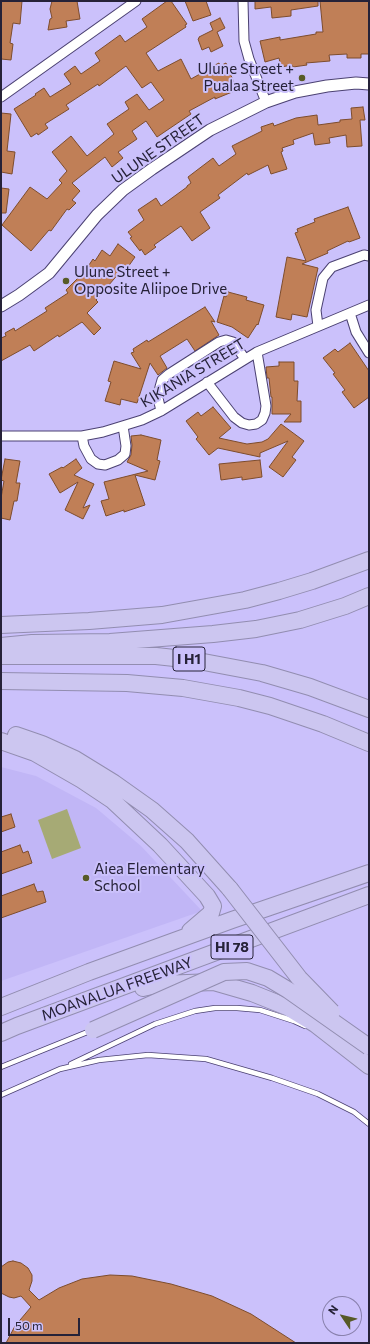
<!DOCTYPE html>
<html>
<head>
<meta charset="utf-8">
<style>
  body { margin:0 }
  #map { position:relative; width:370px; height:1344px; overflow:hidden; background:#cbc1fb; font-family:Commissioner,sans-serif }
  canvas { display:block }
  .frame { position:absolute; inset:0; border:2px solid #262238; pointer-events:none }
  .north { position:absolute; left:322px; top:1296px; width:40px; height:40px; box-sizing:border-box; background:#cbc1fb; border:1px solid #8981ad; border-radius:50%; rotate:305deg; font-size:11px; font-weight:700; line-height:16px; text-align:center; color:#262238 }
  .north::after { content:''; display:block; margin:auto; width:14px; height:18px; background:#575a27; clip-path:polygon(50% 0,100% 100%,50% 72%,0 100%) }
  .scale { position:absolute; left:8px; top:1318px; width:72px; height:18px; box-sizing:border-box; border:2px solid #262238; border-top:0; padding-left:5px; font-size:12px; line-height:14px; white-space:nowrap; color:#262238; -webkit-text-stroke:3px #cbc1fb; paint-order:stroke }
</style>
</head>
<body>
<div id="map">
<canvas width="370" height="1344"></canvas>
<div class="frame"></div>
<div class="north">N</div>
<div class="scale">50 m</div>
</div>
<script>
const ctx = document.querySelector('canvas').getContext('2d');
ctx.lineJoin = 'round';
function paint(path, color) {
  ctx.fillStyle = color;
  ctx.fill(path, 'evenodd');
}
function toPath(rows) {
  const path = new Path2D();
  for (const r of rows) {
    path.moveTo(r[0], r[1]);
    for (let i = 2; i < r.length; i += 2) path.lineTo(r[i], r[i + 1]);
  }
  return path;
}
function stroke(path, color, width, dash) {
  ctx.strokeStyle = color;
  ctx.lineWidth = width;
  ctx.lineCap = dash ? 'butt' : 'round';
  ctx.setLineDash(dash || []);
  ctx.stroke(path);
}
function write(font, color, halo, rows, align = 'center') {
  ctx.font = font + ' Commissioner,sans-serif';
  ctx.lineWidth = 4;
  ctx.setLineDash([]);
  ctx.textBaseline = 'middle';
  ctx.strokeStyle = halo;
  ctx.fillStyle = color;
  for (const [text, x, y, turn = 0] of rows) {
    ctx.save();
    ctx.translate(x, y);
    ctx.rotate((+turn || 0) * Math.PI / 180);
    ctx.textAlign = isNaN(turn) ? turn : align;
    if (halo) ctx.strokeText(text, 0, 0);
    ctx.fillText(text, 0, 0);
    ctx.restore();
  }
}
paint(toPath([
  [1,767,36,776,96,808,141,846,202,911,1,981]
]), '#c1b6f6');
paint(toPath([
  [67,809,81,848,52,859,38,820]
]), '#a6aa75');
const building = toPath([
  [1,1,22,1,20,24,13,23,10,43,13,44,11,60,1,59,1,1],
  [52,1,77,1,80,19,66,21,67,27,48,30,50,19,52,18,50,9,52,1],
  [167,1,171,1,187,24,185,25,186,27,146,53,158,71,181,59,191,79,207,70,207,69,219,63,220,66,226,63,237,90,215,99,215,97,189,111,191,114,157,137,146,121,132,131,137,139,118,152,123,158,112,167,105,157,72,183,80,191,72,200,76,203,69,210,67,209,51,231,49,230,31,251,2,225,30,187,47,199,62,183,59,180,67,171,52,152,71,136,87,156,114,134,107,124,129,109,125,102,137,94,149,110,164,100,151,82,142,88,126,66,99,86,98,84,66,105,69,109,45,124,48,128,38,135,37,133,31,137,14,109,36,95,35,94,44,88,50,97,71,84,64,74,75,66,81,74,100,61,95,53,120,35,125,42,147,27,142,19,167,1],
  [185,1,206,1,211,15,193,21,185,1],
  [255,1,318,1,318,6,291,10,291,16,272,18,271,7,255,9,255,1],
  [320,1,369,1,369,54,361,54,361,58,347,58,347,54,329,55,330,61,306,63,307,65,293,67,292,65,281,67,279,58,265,62,260,41,280,37,280,40,316,34,316,32,323,32,320,1],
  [220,18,225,28,217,32,223,46,211,52,209,47,202,50,198,39,199,38,199,37,213,30,210,23,220,18],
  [363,107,365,120,360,120,362,146,347,147,346,135,329,138,330,143,315,145,313,133,293,140,294,144,282,148,283,151,281,152,287,169,271,174,268,165,248,175,247,173,218,195,220,198,200,212,210,228,192,241,181,226,154,245,156,247,145,255,141,249,140,251,130,238,132,237,128,232,144,220,138,210,156,198,161,206,187,187,187,186,191,183,188,177,213,158,219,166,236,154,232,146,262,131,261,127,273,123,274,126,296,118,317,115,318,125,340,122,340,120,352,119,351,108,363,107],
  [1,113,11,114,7,151,15,152,12,174,1,172,1,113],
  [1,188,9,189,6,213,1,213,1,188],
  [348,207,360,238,349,242,348,241,327,251,328,253,302,264,318,268,307,317,292,314,291,320,276,317,287,257,306,261,295,233,298,232,297,229,315,222,314,219,348,207],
  [118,244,135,257,123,274,120,272,96,300,98,302,87,313,101,328,94,335,82,322,59,337,58,335,34,351,30,345,1,361,1,338,6,336,5,333,14,328,15,331,47,311,45,308,68,293,66,290,85,271,93,259,95,261,102,250,110,256,118,244],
  [228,292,247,297,246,300,264,305,258,325,257,324,248,338,232,327,217,322,224,296,226,297,228,292],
  [205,307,215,322,211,321,219,335,195,351,187,339,160,356,167,368,158,375,150,363,137,403,121,399,120,405,105,401,111,382,108,381,114,361,141,369,131,353,134,352,133,349,147,340,148,342,205,307],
  [350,343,369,371,369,397,354,408,342,392,345,390,333,374,335,373,323,358,335,349,338,352,350,343],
  [279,362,294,362,294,381,298,381,297,401,301,401,301,422,284,422,291,414,272,414,272,397,271,397,269,378,267,378,266,367,279,366,279,362],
  [213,407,231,428,219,438,247,444,262,442,268,439,281,424,304,441,292,457,296,460,283,477,269,467,288,441,260,453,260,457,218,448,209,455,196,439,198,437,186,421,198,412,201,416,213,407],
  [141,435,161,440,157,460,160,461,155,480,135,475,145,505,124,512,124,510,106,516,101,501,109,499,104,482,148,471,127,462,131,455,132,445,131,436,141,435],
  [5,459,20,461,16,483,20,483,17,501,14,501,10,520,1,518,1,498,4,481,1,480,5,459],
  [76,459,82,468,74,475,94,484,83,508,90,505,83,519,65,510,78,482,60,493,49,474,62,467,63,468,76,459],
  [260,460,262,477,242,480,242,477,221,480,219,464,260,460],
  [11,814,15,827,1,832,1,817,11,814],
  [20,845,23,853,28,851,32,863,1,874,1,852,20,845],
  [34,884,37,892,43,891,46,902,1,918,1,896,34,884],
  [13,1261,21,1263,28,1268,32,1275,32,1281,29,1290,39,1300,59,1288,82,1279,110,1275,132,1276,171,1284,212,1296,251,1314,296,1343,6,1343,15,1326,31,1307,21,1296,14,1298,9,1297,1,1293,1,1267,8,1262,13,1261]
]);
paint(building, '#c07f57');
stroke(building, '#7d4c2c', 1);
const service = toPath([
  [71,1064,155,1024,195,1011,215,1008,237,1008,260,1010,294,1021,305,1026],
  [1,1067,90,1031],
  [1,1095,60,1069,99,1060,148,1055,206,1059,272,1078,318,1094,354,1112,369,1124]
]);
const minor = toPath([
  [243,1,244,41,249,59,266,102],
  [1,97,136,1],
  [350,313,356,332,369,353],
  [318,326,316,310,323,278,332,267,364,255,369,256],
  [207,382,234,417,242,423,249,425,256,424,262,420,265,413,266,406,257,352],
  [161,411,158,398,160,387,162,380,169,374,219,342,226,340,233,342,245,359],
  [1,436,82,436,103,432,142,420,161,411,257,352,369,305],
  [82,436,84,446,91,459,98,464,105,465,118,460,125,454,126,446,123,426]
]);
const tertiary = toPath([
  [1,306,19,295,49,273,97,215,123,190,152,169,210,130,266,102,295,92,327,86,356,83,369,84]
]);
const motorway = toPath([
  [1,625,89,621,162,615,245,600,279,591,312,581,369,560],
  [1,646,32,643,110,642,213,634,256,629,300,620,345,606,369,596],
  [1,656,156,656,193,660,262,673,310,687,369,709],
  [1,681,127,683,183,688,239,698,270,706,323,724,369,743],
  [16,735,42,744,75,759,114,783,152,810,187,841,230,889],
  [1,741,35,753,82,780,112,800,160,845,207,896,213,906,211,913,190,931],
  [143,988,161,984,214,982,252,993,287,1007,315,1024,369,1066],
  [1,1007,89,972,232,920,369,873],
  [1,1033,17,1026,369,895]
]);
stroke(service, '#4b4172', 6);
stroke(minor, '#4b4172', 11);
stroke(tertiary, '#4b4172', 13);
stroke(motorway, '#928db0', 18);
stroke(service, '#fff', 4.5);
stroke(minor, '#fff', 9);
stroke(tertiary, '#fff', 11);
stroke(motorway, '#ccc6f0', 16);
const motorwayBridge = toPath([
  [230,889,299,978,332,1012],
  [93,1030,224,972,247,971,268,978,288,990,369,1047]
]);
stroke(motorwayBridge, '#928db0', 18, []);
stroke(motorwayBridge, '#ccc6f0', 16);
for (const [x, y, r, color] of [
  [302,78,4,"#575a27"],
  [66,281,4,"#575a27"],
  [86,878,4,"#575a27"]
]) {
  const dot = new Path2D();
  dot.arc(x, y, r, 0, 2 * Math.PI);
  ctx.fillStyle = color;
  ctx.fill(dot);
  stroke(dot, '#cbc1fb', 1.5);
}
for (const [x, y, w] of [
  [189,659,32],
  [232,947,42]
]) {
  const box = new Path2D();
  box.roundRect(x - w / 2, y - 12, w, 24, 3);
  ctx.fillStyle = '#cbc1fb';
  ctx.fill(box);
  stroke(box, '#262238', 1);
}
write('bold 14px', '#262238', null, [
  ["I H1",189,659],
  ["HI 78",232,947]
]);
write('15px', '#262238', '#cbc1fb', [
  ["Ulune Street +",294,69,"right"],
  ["Pualaa Street",294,86,"right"],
  ["Ulune Street +",74,272],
  ["Opposite Aliipoe Drive",74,289],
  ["Aiea Elementary",94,869],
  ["School",94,886]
], 'left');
write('15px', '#262238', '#cbc1fb', [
  ["ULUNE STREET",158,149,-35],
  ["KIKANIA STREET",193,373,-31],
  ["MOANALUA FREEWAY",117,989,-20]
]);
</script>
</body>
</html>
